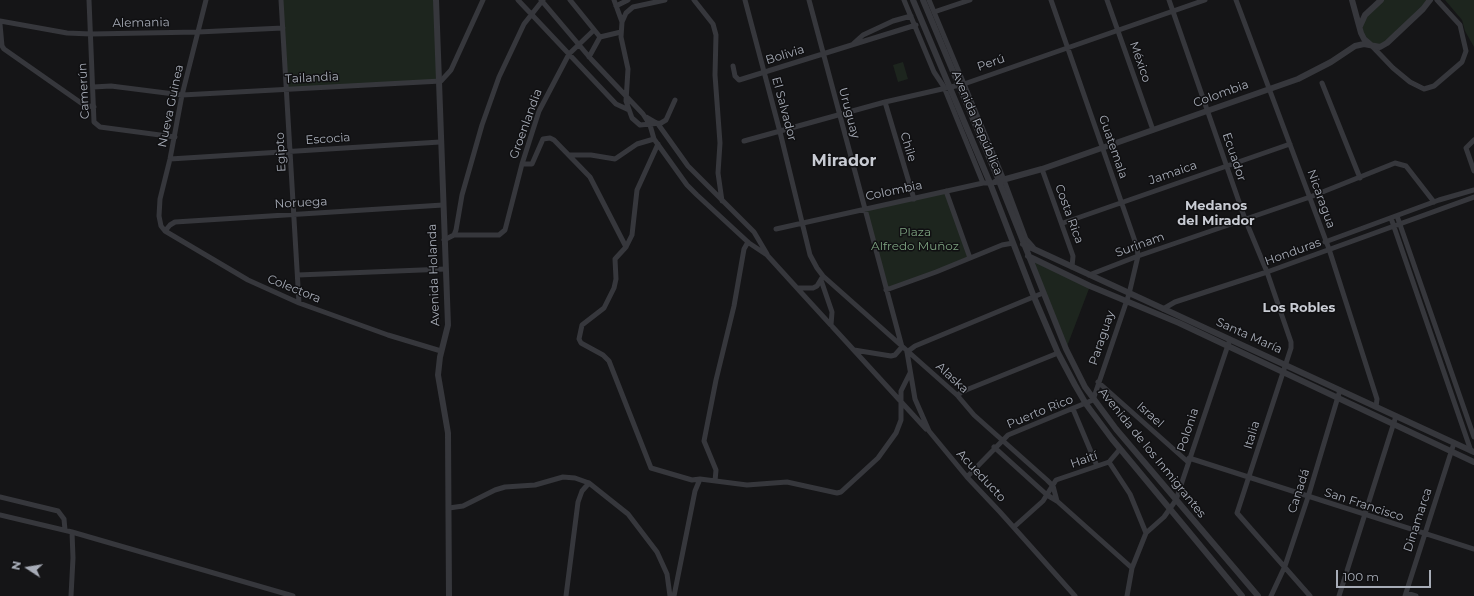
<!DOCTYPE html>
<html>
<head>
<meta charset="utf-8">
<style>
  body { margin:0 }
  #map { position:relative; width:1474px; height:596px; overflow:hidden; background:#151517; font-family:Montserrat,sans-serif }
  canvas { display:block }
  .north { position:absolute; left:8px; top:548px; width:40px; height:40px; -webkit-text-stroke:3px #101012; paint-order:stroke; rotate:282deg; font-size:11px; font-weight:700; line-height:16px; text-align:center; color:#a7acb7 }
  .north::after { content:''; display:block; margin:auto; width:14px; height:18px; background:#a7acb7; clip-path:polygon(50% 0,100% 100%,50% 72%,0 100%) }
  .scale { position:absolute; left:1336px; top:570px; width:95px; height:18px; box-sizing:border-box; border:2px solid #a7acb7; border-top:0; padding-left:5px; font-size:12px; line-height:14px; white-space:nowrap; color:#a7acb7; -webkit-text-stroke:3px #101012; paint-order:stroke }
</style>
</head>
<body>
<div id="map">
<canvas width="1474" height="596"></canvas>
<div class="north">N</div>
<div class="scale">100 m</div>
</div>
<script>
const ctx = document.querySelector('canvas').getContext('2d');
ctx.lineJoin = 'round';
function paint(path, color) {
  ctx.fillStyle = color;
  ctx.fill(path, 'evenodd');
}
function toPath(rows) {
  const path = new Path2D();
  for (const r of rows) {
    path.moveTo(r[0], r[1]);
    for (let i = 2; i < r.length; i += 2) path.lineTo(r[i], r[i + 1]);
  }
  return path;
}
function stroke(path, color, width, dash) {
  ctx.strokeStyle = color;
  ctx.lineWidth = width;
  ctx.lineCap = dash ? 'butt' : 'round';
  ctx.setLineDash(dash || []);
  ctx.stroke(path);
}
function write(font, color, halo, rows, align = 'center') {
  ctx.font = font + ' Montserrat,sans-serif';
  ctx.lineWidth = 3;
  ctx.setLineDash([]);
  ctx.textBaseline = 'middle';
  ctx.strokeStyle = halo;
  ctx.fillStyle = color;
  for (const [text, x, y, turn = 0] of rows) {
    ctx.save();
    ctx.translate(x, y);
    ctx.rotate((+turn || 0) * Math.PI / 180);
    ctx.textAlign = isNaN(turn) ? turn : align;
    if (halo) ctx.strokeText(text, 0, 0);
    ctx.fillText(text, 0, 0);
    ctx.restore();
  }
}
paint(toPath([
  [281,0,436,0,438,81,288,90],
  [1381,0,1430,0,1380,47,1364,39,1361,21],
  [1445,0,1474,0,1474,47,1465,31,1462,20],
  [903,62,908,79,898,82,893,65],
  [946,191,970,258,886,290,865,209],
  [1029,257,1090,286,1066,349]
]), '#1d251e');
stroke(toPath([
  [89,0,94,122,100,127,175,137],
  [206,0,182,95,170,159,160,199,159,216,161,226,165,231,248,280,299,303,388,335,441,351],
  [281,0,299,303],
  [518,0,616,104,629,110],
  [541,0,591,59,643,114,650,125,654,139,687,185,697,195,749,243,767,255,797,288,813,288,817,286,823,276],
  [570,0,600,37],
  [614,0,622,22,621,37,628,69,626,101,632,118,640,125,661,123,666,120,675,100],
  [694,0,713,24,716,35,715,75,720,143,718,173,722,201],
  [745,0,780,132,810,255,817,268,823,276,957,395,974,415,1047,480,1053,486,1057,501,1132,568],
  [809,0,902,347,895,355,891,356,854,350],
  [904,0,934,72,944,87,983,183],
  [929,0,1004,180,1026,239,1033,247],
  [1107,0,1153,130],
  [1169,0,1245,219,1267,272,1291,342,1291,348,1237,513,1310,596],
  [1236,0,1329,249,1377,399,1376,407],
  [616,6,628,0],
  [934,12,970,0],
  [0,21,67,33,91,34,198,32,283,28],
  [622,22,626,13,633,7,665,0],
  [0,24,2,46,4,49,84,105,94,107],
  [853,44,863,35,893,21,911,16],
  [1371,45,1393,68,1410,82,1424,89,1434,86,1462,62,1466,51,1460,25,1437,0],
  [589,57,600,37,621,32],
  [733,66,735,76,739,80,916,25],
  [1322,83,1360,178],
  [93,87,111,86,182,95,441,81,451,70,483,0],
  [885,102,914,199],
  [646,117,658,124,688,166,754,232,767,254],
  [1474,140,1466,148,1474,171],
  [744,141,885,102,964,84,1205,0],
  [658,144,637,190,632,235,626,247,615,259,616,279,614,288,604,308,582,325,579,339,581,343,603,355,609,361,651,468,692,480,700,479,747,485,787,482,837,493,841,492,878,458,896,433,901,420,901,391,910,373],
  [569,155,591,155,615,159,637,144,654,139],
  [170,159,440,142],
  [522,164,532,164,543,139,550,138,554,140,590,177,626,247],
  [1042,169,1073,256,1072,267],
  [946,191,970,258],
  [1397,216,1474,437],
  [1391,218,1471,451],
  [1063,223,1290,144],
  [776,229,983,183,990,183],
  [165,231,170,225,175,222,443,205],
  [454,235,499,235,505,230,522,164,539,111,569,54,594,30],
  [444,240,454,235,456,230,462,195,482,125,499,77,524,24,543,0],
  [1325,242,1439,200,1474,190],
  [298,275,446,269],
  [1089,275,1138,256,1310,197,1395,163,1406,166,1434,202],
  [821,280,832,312,831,325],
  [797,288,926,429],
  [886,290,936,272,1002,245,1013,243],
  [1163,309,1175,302,1267,272,1474,197],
  [907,352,915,399,929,431,967,477,1000,512,1075,596],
  [907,352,915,346,1043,293],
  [1098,382,1188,462],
  [957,395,966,390,1058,353],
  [1073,409,1097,466],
  [994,447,1047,495,1057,501],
  [1189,458,1474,549],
  [1109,462,1130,494,1146,533,1132,568,1127,596],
  [967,477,1008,435,1093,400,1129,294,1138,256,1137,247,1051,0],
  [715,481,716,470,704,441,716,380,734,306,744,249,748,242],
  [0,497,58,511,64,519,65,530],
  [449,508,463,506,495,490,505,487,535,485,563,477,575,478,589,483,628,514,657,552,667,574,670,596],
  [0,515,72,532,293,596],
  [1014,527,1043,501,1056,480,1109,462,1120,449],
  [1146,533,1164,517,1176,500,1230,339],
  [1406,593,1416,596],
  [71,596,73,558,72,532],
  [566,596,578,502,582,491,589,483],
  [674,596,695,491,700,479],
  [1271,596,1285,566,1308,497,1340,390],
  [1339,596,1396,416],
  [1405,596,1454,443]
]), '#36373c', 5);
stroke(toPath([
  [436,0,448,325,440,357,438,375,448,433,449,596],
  [913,0,990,183,1034,297,1058,353,1075,385,1086,404,1112,439,1242,596],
  [923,0,999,181,1066,349,1085,387,1116,429,1258,596],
  [1352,0,1361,33,1364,39,1371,45],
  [1360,26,1365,15,1381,0],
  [995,182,1042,169,1298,79,1331,62,1355,46,1364,44,1380,47,1387,43,1423,9,1430,0],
  [1023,244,1474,452],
  [1028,256,1090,286,1179,323,1474,462]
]), '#36373c', 6);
write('12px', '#a7acb7', '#101012', [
  ["Alemania",141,23,-1],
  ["Bolivia",785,55,-17],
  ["México",1140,62,71],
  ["Perú",991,63,-19],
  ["Tailandia",312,78,-3],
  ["Camerún",84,91,-93],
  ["Colombia",1221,94,-20],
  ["Nueva Guinea",171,106,-78],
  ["El Salvador",784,109,75],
  ["Uruguay",849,113,75],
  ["Avenida República",977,123,67],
  ["Groenlandia",526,124,-70],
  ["Escocia",328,139,-4],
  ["Chile",908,147,73],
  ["Guatemala",1113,147,71],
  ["Egipto",281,152,-93],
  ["Ecuador",1234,157,71],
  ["Jamaica",1173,173,-19],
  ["Colombia",894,191,-12],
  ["Nicaragua",1321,199,70],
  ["Noruega",301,203,-3],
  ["Costa Rica",1069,214,70],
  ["Surinam",1140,245,-20],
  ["Honduras",1293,252,-20],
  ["Avenida Holanda",434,275,-92],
  ["Colectora",294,289,22],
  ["Santa María",1249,336,24],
  ["Paraguay",1102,338,-71],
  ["Alaska",952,378,43],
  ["Puerto Rico",1040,412,-22],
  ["Israel",1150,415,42],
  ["Polonia",1188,430,-72],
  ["Italia",1252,435,-73],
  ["Avenida de los Inmigrantes",1152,453,51],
  ["Haití",1084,460,-19],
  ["Acueducto",981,476,47],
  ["Canadá",1299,491,-72],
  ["San Francisco",1364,505,18],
  ["Dinamarca",1418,520,-72]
]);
write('12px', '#7da380', '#101012', [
  ["Plaza",915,232],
  ["Alfredo Muñoz",915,246]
]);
write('bold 13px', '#c8cbd3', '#101012', [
  ["Medanos",1216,206],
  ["del Mirador",1216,221],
  ["Los Robles",1299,308]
]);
write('bold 16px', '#c8cbd3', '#101012', [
  ["Mirador",844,161]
]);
</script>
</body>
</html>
